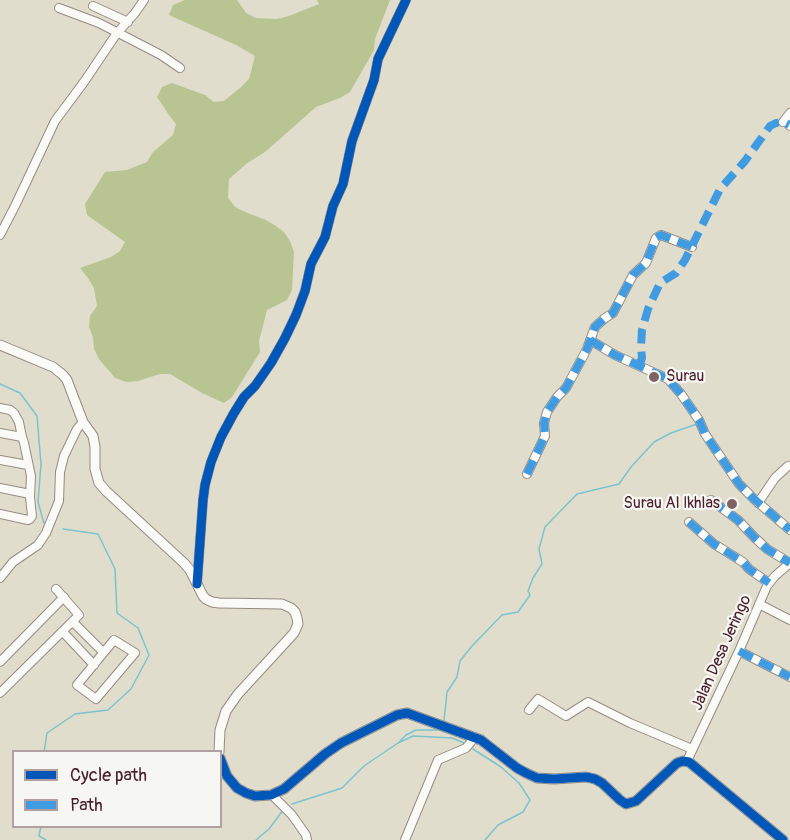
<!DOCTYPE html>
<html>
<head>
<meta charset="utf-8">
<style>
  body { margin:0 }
  #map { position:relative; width:790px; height:840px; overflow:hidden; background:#e1ddcc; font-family:Pangolin,sans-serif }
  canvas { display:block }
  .legend { position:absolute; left:12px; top:750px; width:210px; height:78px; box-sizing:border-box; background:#f6f6f2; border:2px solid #b1a0a2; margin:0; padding:8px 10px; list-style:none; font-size:18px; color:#4a1f2b }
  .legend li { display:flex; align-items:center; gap:12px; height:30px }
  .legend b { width:30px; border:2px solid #b1a0a2 }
</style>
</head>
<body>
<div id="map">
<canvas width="790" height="840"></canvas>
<ul class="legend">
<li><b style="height:8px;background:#0057b8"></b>Cycle path</li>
<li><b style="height:8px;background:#409be1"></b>Path</li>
</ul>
</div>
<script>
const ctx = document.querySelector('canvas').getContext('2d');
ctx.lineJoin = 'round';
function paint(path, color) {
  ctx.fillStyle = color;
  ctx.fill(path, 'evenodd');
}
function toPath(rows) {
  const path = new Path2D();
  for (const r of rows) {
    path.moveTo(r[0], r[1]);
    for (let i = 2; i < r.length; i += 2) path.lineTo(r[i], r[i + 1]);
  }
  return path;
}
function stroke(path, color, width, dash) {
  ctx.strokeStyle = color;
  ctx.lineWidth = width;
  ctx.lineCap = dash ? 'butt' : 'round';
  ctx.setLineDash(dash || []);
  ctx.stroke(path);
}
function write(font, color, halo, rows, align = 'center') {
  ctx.font = font + ' Pangolin,sans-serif';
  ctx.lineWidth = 4.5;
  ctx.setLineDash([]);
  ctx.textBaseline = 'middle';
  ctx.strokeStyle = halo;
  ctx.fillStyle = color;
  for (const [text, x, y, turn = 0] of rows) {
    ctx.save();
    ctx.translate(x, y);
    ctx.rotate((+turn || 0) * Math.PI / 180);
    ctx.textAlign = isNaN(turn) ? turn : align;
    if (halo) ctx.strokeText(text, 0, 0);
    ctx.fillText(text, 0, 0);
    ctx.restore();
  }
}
paint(toPath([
  [185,0,237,0,246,13,256,18,277,19,289,16,319,4,317,0,390,0,375,39,374,50,350,92,340,98,316,107,265,152,246,164,229,179,228,198,235,207,245,212,266,220,276,226,284,232,290,241,294,252,292,290,287,300,267,310,259,341,260,352,232,397,224,403,202,393,170,374,160,374,138,381,126,382,115,378,99,359,94,349,93,337,89,327,90,316,97,306,94,288,88,278,80,268,111,257,120,251,125,242,87,215,85,204,105,172,127,170,147,162,153,152,173,135,176,124,169,115,157,97,162,87,172,83,205,95,214,102,224,101,241,87,249,79,255,56,236,45,169,15,173,5]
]), '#b8c491');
stroke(toPath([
  [0,384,20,393,37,416,41,464,38,502,44,523],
  [444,721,447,692,457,677,460,661,472,646,502,615,518,612,530,595,528,591,533,578,542,564,539,549,545,527,577,494,619,484,631,467,654,442,671,433,697,424],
  [400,741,406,735,416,730,438,730],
  [473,749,501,767,519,783,530,800,523,812,498,825,485,840],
  [44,752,47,733,75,714,108,710,131,689,149,655,138,628,117,613,115,569,98,534,63,529],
  [292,804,342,788,364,766,398,743,413,736,452,738,464,743],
  [41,826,39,836,46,840],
  [256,840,269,829,284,809]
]), '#7cc3cd', 1.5);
const minor = toPath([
  [93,6,128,22],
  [59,8,99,23,161,55,180,68],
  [783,122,790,113],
  [789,125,790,126],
  [0,235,15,206,55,121,84,82,117,33,135,13,144,0],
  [590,340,615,355,668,379,681,394,699,420,705,434,739,484,754,499,790,530],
  [0,408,10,410,14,413,19,422,22,437],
  [0,433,22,437,24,443,31,476,30,497,32,516,30,519,28,520,0,514],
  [0,460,28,465],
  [527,474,545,436,544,423,547,412,557,397,566,388,587,349,595,327,605,318,613,313,633,275,646,263,656,238,661,235,692,247],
  [0,488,30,494],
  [711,500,738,520,754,537,767,549,790,563],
  [758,503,775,478,788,466],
  [689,522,714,544,743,562,749,569,769,583],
  [0,578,13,562,38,545,46,533,59,501,60,472,64,456,77,429,83,422],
  [197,584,203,500,205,485,211,462,221,437,234,413,244,397,255,386,271,363,285,338,296,315,305,291,311,264,325,237,333,206,343,184,352,141,374,80,378,59,406,0],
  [759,604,790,620],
  [73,622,103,652],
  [63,632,94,665],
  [114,640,135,653,96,699,77,685,114,640],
  [739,651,790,677],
  [0,662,64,597],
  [0,693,79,615,56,589],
  [529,710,538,699,566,716,588,702,630,723,692,749],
  [687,761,739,651,767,586,775,576,790,563],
  [272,795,292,815,306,835,307,840],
  [405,840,438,760,466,748,471,742,473,737]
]);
const tertiary = toPath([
  [0,345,53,367,63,375,67,380,83,422,93,436,95,447,95,469,99,483,106,491,184,563,190,570,203,596,206,599,212,602,219,603,282,604,291,608,295,612,297,618,298,624,294,633,238,694,226,711,220,730,219,752],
  [220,758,227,776,237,788,246,793,255,796,271,795,284,789,325,754,341,743,397,715,407,713,481,740,517,768,526,773,537,778,554,779,586,777,595,779,602,783,620,800,626,804,636,801,677,763,683,761,689,762,783,840]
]);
stroke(minor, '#958b84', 10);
stroke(tertiary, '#958b84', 11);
stroke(minor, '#fafaf7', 8);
stroke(tertiary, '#fafaf7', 9);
stroke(toPath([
  [590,340,615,355,668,379,681,394,699,420,705,434,739,484,754,499,790,530],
  [639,366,642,358,641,347,642,330,648,309,660,283,676,273,685,260,720,189,745,161,770,126,776,123,783,122,789,125],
  [527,474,545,436,544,423,547,412,557,397,566,388,587,349,595,327,605,318,613,313,633,275,646,263,656,238,661,235,692,247],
  [711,500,738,520,754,537,767,549,790,563],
  [689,522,714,544,743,562,749,569,769,583],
  [739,651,790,677]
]), '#409be1', 8, [15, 8]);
stroke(toPath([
  [197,584,203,500,205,485,211,462,221,437,234,413,244,397,255,386,271,363,285,338,296,315,305,291,311,264,325,237,333,206,343,184,352,141,374,80,378,59,406,0],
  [220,758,227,776,237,788,246,793,255,796,271,795,284,789,325,754,341,743,397,715,407,713,481,740,517,768,526,773,537,778,554,779,586,777,595,779,602,783,620,800,626,804,636,801,677,763,683,761,689,762,783,840]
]), '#0057b8', 9);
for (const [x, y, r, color] of [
  [654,377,6,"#7f6263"],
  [732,504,6,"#7f6263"]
]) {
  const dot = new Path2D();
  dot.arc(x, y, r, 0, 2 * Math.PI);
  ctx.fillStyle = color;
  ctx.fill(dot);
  stroke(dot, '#f6f6f2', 2);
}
write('16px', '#4a1f2b', '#f6f6f2', [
  ["Surau",666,377],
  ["Surau Al Ikhlas",720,504,"right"]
], 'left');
write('16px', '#4a1f2b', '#f6f6f2', [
  ["Jalan Desa Jeringo",722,653,-66]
]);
</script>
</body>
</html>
